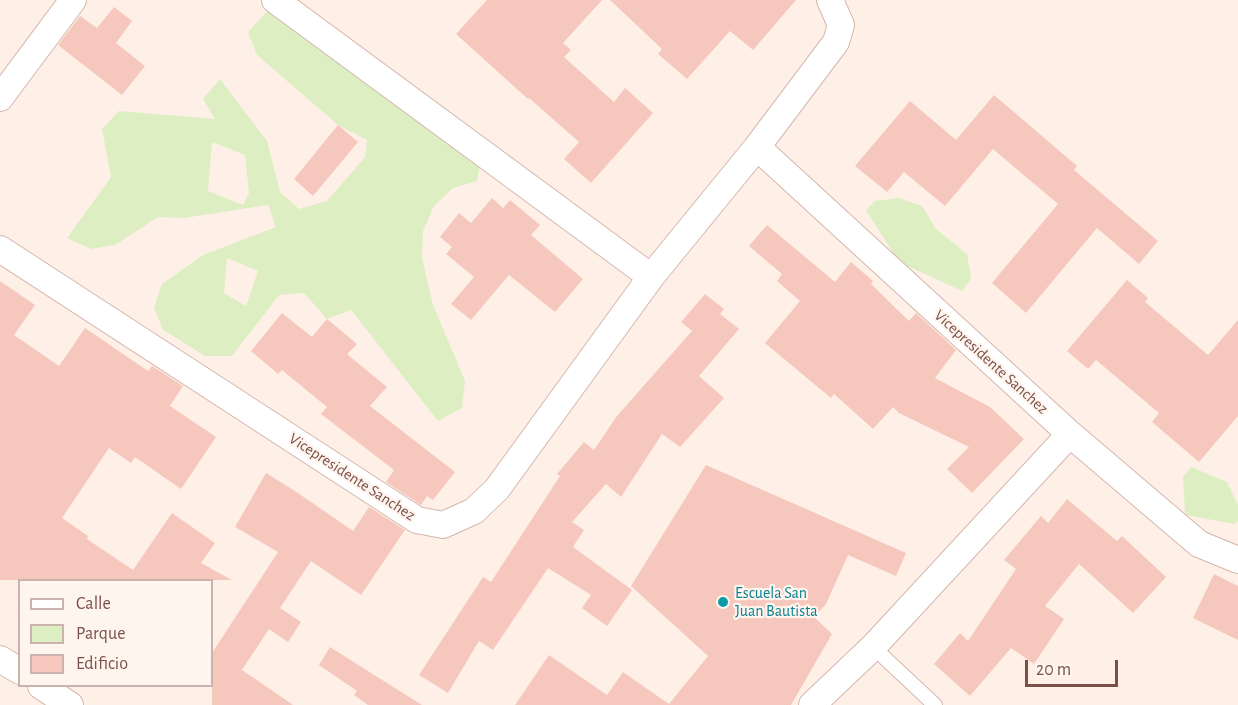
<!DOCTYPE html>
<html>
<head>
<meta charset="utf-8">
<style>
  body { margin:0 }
  #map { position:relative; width:1238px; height:705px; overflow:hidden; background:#fef0e7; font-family:"Alegreya Sans",sans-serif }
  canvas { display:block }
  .legend { position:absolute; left:18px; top:579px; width:195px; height:108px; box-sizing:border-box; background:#fff5ef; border:2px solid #cab3ac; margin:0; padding:8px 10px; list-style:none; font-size:18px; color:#7b5048 }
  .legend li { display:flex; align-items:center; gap:12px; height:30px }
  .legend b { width:30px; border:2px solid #cab3ac }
  .scale { position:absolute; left:1025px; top:660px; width:93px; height:27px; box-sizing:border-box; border:3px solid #7b5048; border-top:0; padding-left:8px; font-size:18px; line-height:21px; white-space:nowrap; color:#7b5048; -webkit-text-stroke:4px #fff5ef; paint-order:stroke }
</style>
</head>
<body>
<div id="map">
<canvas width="1238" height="705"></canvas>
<ul class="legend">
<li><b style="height:8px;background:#fff"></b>Calle</li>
<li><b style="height:16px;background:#ddeec3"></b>Parque</li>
<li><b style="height:16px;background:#f6c7bc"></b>Edificio</li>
</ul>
<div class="scale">20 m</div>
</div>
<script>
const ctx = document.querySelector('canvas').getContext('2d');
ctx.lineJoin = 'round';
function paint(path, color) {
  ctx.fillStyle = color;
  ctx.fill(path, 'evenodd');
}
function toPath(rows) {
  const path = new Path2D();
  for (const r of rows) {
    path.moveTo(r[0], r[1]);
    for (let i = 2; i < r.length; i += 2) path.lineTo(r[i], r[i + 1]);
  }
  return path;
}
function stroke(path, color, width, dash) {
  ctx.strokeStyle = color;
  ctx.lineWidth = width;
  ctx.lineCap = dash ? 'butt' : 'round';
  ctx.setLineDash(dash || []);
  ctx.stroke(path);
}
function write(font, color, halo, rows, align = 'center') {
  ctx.font = font + ' "Alegreya Sans",sans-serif';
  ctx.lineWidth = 4.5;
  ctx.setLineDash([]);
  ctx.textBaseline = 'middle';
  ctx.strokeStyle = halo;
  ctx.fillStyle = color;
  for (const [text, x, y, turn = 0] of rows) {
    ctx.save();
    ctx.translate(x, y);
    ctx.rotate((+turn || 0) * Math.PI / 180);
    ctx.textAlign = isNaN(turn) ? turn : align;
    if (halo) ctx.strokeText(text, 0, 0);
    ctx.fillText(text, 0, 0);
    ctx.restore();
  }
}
paint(toPath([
  [277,0,284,0,388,67,448,116,482,155,477,181,453,188,434,206,423,231,422,258,433,305,465,381,462,408,438,421,351,310,327,319,304,293,279,295,232,356,205,356,163,330,154,308,162,284,203,255,276,227,268,205,184,218,158,217,115,245,91,249,67,238,111,177,102,129,119,111,215,119,203,99,220,79,267,141,280,192,299,209,327,201,365,157,367,140,338,125,257,55,248,32],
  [212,142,245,155,249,193,243,205,208,191],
  [227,258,258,271,246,306,224,293],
  [899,198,922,206,936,229,967,254,971,279,962,291,899,262,866,210,875,201],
  [1191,467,1227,482,1238,505,1238,521,1235,524,1185,515,1183,477]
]), '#ddeec3');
paint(toPath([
  [487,0,602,0,563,43,571,50,564,57,614,102,625,88,653,113,591,183,564,159,579,142,529,98,528,99,456,34],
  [610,0,796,0,753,50,730,31,687,79,658,54,662,49],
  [114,7,132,21,116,43,145,66,122,95,58,45,80,16,97,28],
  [994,95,1077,166,1074,170,1158,241,1139,264,1097,228,1026,313,992,283,1058,204,993,149,945,206,904,172,887,192,855,166,910,101,956,140],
  [338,125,358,142,313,196,294,179],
  [492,198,503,208,510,200,540,225,531,235,583,279,555,312,509,275,471,320,451,304,474,277,446,254,452,247,440,237,459,213,471,223],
  [767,225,835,282,851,262,873,281,871,284,909,321,916,313,956,350,935,378,990,407,1024,439,972,493,947,469,969,447,899,413,893,407,873,429,834,394,831,398,765,343,800,301,777,281,782,274,749,246],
  [1127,280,1148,298,1145,302,1208,355,1238,320,1238,416,1199,462,1152,422,1159,413,1096,360,1088,369,1067,351],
  [0,281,35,305,14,335,59,366,85,328,148,371,152,366,183,386,170,406,216,437,181,489,135,457,131,463,109,448,62,518,88,536,87,539,133,570,172,513,215,543,201,563,232,580,0,580],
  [705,294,724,309,720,314,739,329,699,376,724,398,680,447,662,434,621,497,606,484,572,522,584,530,573,547,632,590,607,626,582,608,591,595,548,568,493,650,479,641,448,693,419,675,483,577,491,582,560,476,557,474,584,442,594,450,617,416,692,331,681,322],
  [282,313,312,337,327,319,357,344,347,354,387,387,370,406,455,472,433,500,427,496,421,505,386,482,394,470,321,414,327,407,282,370,278,374,251,351],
  [706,465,906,553,896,576,848,555,826,604,814,617,832,634,791,705,515,705,549,655,607,695,623,672,669,704,708,656,631,586],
  [266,473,298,493,353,531,369,507,405,530,361,595,311,561,280,608,301,622,288,642,269,629,242,670,293,705,212,705,212,653,278,552,235,527],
  [1067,499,1117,541,1122,536,1166,577,1133,613,1079,564,1045,606,1064,619,1034,664,1011,648,970,696,934,664,960,633,968,641,1016,569,1004,560,1041,516,1048,523],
  [1214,574,1238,586,1238,640,1193,618],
  [330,647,379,678,422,705,368,705,354,695,357,691,319,665]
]), '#f6c7bc');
const service = toPath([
  [873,647,935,705]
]);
const minor = toPath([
  [275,0,651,277],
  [0,98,73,0],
  [757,147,1070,434,1199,544,1238,560],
  [0,249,417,520,443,525,474,511,497,489,651,277,757,147,836,42,841,25,830,0],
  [0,659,20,671],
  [41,686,70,705],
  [812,705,873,647,1070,434]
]);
stroke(service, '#d4b7ae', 16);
stroke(minor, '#d4b7ae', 28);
stroke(service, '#fff', 14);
stroke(minor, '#fff', 26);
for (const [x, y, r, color] of [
  [723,602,6,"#0f9aa8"]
]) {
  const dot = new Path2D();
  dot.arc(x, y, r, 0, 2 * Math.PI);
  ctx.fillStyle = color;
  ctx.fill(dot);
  stroke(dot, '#fff5ef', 2);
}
write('16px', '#7b5048', '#fff5ef', [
  ["Vicepresidente Sanchez",991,362,42],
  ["Vicepresidente Sanchez",352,477,33]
]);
write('16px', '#0d838f', '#fff5ef', [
  ["Escuela San",735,593],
  ["Juan Bautista",735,611]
], 'left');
</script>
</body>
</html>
